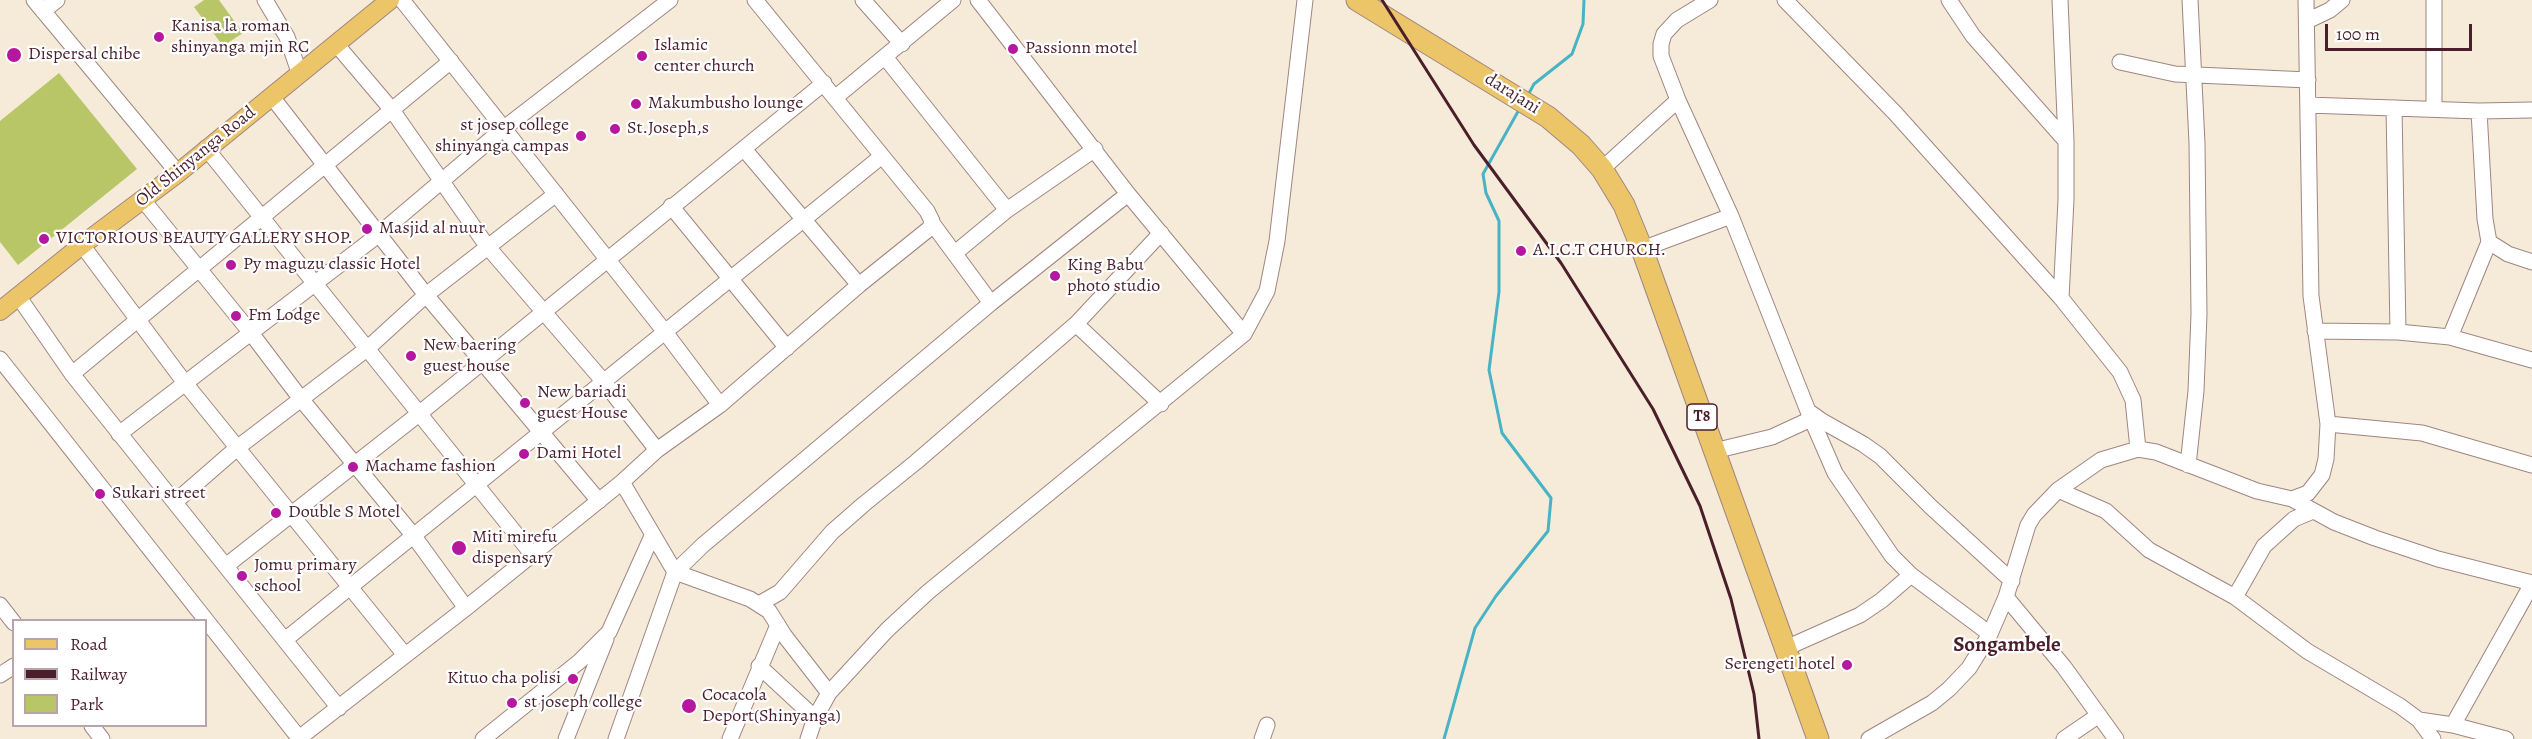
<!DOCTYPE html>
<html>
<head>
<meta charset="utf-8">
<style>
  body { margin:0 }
  #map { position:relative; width:2532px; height:739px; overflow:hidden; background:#f6ebd8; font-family:Alegreya,serif }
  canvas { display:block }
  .legend { position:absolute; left:12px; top:619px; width:195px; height:108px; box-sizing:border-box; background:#fff; border:2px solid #b7a5aa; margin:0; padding:8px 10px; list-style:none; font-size:18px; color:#4a1f2b }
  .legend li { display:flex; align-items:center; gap:12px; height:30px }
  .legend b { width:30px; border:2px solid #b7a5aa }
  .scale { position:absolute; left:2325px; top:24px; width:147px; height:27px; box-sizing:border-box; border:3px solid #4a1f2b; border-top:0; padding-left:8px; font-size:18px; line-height:21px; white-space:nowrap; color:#4a1f2b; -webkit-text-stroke:4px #fff; paint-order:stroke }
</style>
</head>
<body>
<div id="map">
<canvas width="2532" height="739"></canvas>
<ul class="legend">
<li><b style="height:8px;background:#edc569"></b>Road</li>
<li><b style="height:8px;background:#4a1f2b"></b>Railway</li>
<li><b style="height:16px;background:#b8c668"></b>Park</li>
</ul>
<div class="scale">100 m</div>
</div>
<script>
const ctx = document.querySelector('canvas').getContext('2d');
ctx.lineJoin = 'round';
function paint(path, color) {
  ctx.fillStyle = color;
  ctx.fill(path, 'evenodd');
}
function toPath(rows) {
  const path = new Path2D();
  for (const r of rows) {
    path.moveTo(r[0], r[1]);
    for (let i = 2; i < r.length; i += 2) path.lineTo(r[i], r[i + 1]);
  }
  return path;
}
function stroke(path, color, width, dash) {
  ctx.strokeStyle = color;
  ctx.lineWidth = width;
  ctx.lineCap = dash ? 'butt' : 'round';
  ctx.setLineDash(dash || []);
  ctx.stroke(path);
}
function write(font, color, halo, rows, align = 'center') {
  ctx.font = font + ' Alegreya,serif';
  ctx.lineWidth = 4.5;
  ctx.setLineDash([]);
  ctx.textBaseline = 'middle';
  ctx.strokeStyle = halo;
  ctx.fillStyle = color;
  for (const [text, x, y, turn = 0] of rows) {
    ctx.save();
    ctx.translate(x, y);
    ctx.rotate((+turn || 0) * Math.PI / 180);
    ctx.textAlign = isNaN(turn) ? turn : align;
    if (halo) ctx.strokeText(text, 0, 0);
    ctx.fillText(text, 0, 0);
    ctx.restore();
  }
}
paint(toPath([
  [204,0,219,0,243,33,223,46,194,7],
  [59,73,137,169,18,265,0,242,0,121]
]), '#b8c668');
stroke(toPath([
  [1528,95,1534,84,1572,54,1583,24,1584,0],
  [1444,739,1475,628,1496,596,1548,531,1551,498,1502,433,1489,370,1499,292,1499,221,1486,193,1483,174,1520,108]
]), '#47b3c4', 3);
const minor = toPath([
  [34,0,178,173],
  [265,0,287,37,300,75],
  [402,0,665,332,720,405],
  [863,0,902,44],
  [978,0,1128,194,1244,334],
  [1710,0,1677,20,1664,34,1661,44,1661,56,1678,100,1731,216,1808,411,1822,421,1863,444,1880,456,1931,507,2012,581],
  [1785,0,1895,113,2061,298,2120,372,2133,400,2138,449],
  [1949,0,1973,36,2066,141],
  [2060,0,2066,141,2066,200,2061,298],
  [43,11,57,0],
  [2307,21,2330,10,2342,0],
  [336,44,392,110,487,246,604,382,657,450],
  [885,57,1007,210],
  [2120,62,2175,74,2308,80],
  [272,97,426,295,599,501],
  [836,97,953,0],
  [2308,105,2479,111,2532,110],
  [2394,108,2398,332],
  [2434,109,2434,0],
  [2479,111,2485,219,2489,242,2508,254,2532,262],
  [206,148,532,554],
  [744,149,859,285],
  [1602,169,1678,100],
  [143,200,251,333,301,399,413,535,466,608],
  [671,206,787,348],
  [932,223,991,303],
  [82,245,185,383,405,655],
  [1642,249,1731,216],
  [955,253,1007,210,1095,149],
  [18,296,72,374,339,708],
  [1076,324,1161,404],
  [2315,331,2398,332,2450,337,2532,360],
  [2450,337,2489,242],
  [0,359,299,738],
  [72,374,451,61],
  [1808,411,1835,473,1892,556,1911,575,1990,634],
  [2328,424,2422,433,2532,465],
  [119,434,378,235,503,129,670,0],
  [1714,451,1772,437,1811,419],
  [2188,465,2196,391,2199,314,2197,143,2190,0],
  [622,482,675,572,750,599,769,611,784,635,829,693],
  [2058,490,2106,511,2149,550,2235,597,2307,651,2400,706,2419,720,2433,739],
  [2292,499,2334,522,2375,538,2438,559,2532,583],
  [175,502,237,448,368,348,426,295,556,194],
  [227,565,420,413,824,83],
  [2006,597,2064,667,2116,739],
  [2235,597,2264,546,2294,519,2313,511],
  [759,604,780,592,832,532,864,504,916,462,1076,324,1161,233],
  [0,605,14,623],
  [286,639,882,156],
  [1786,648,1860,615,1882,600,1911,575],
  [759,666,815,718],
  [0,675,14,666],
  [2419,720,2453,725,2506,739],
  [2453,725,2532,584],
  [92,726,102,739],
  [298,739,466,608,622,482,657,450,720,405,859,285,930,228,932,221,927,211,755,0],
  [483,739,580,661,609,632,652,536],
  [566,739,606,639],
  [616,739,675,572,703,545,991,303,1128,194],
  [730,739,778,625],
  [808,739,815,718,829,693,887,630,928,592,1244,334,1267,291,1277,241,1305,0],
  [1262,739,1267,725],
  [1869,739,1932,703,1949,689,1969,668,1990,634,2006,597,2028,525,2034,515,2058,490,2101,460,2138,449,2156,452,2257,491,2292,499,2308,493,2322,475,2326,459,2328,424,2311,296,2306,0],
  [2064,739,2099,715]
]);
const major = toPath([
  [0,311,82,245,178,173,390,0]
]);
const highway = toPath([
  [1357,0,1548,117,1581,145,1602,169,1624,205,1642,249,1818,739]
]);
stroke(minor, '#a08582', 17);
stroke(major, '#a08582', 20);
stroke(highway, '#a08582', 23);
stroke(minor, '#fff', 15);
stroke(major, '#edc569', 18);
stroke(highway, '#edc569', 21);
stroke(toPath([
  [1382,0,1474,145,1561,263,1653,409,1700,506,1731,599,1754,694,1759,739]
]), '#4a1f2b', 3);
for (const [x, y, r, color] of [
  [159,37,6,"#b5179e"],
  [1013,49,6,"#b5179e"],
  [14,55,8,"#b5179e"],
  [642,56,6,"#b5179e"],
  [636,104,6,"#b5179e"],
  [615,129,6,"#b5179e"],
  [581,136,6,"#b5179e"],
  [367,229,6,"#b5179e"],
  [44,239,6,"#b5179e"],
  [1521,251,6,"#b5179e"],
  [231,265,6,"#b5179e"],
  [1055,276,6,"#b5179e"],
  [236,316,6,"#b5179e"],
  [411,356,6,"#b5179e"],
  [525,403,6,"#b5179e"],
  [524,454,6,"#b5179e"],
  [353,467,6,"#b5179e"],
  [100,494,6,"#b5179e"],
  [276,513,6,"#b5179e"],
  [459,548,8,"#b5179e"],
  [242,576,6,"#b5179e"],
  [1847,665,6,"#b5179e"],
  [573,679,6,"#b5179e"],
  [512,703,6,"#b5179e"],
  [689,706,8,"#b5179e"]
]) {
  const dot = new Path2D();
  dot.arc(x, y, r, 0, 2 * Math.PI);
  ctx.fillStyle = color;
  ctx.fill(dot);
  stroke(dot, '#fff', 2);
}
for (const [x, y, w] of [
  [1702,417,30]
]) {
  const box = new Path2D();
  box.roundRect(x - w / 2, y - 13, w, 26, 4.5);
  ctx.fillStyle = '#fff';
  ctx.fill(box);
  stroke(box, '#4a1f2b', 1.5);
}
write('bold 16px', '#4a1f2b', null, [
  ["T8",1702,417]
]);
write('18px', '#4a1f2b', '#fff', [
  ["Kanisa la roman",171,27],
  ["shinyanga mjin RC",171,48],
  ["Islamic",654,46],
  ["center church",654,67],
  ["Passionn motel",1025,49],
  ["Dispersal chibe",28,55],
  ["Makumbusho lounge",648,104],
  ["st josep college",569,126,"right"],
  ["shinyanga campas",569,147,"right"],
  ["St.Joseph,s",627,129],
  ["Masjid al nuur",379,229],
  ["VICTORIOUS BEAUTY GALLERY SHOP.",56,239],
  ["A.I.C.T CHURCH.",1533,251],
  ["Py maguzu classic Hotel",243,265],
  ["King Babu",1067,266],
  ["photo studio",1067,287],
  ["Fm Lodge",248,316],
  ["New baering",423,346],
  ["guest house",423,367],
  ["New bariadi",537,393],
  ["guest House",537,414],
  ["Dami Hotel",536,454],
  ["Machame fashion",365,467],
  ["Sukari street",112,494],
  ["Double S Motel",288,513],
  ["Miti mirefu",472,538],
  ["dispensary",472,559],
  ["Jomu primary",254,566],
  ["school",254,587],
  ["Serengeti hotel",1835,665,"right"],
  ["Kituo cha polisi",561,679,"right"],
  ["Cocacola",702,696],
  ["Deport(Shinyanga)",702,717],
  ["st joseph college",524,703]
], 'left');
write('18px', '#4a1f2b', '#fff', [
  ["darajani",1512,94,32],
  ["Old Shinyanga Road",196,157,-39]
]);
write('bold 21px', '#4a1f2b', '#fff', [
  ["Songambele",2007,646]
]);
</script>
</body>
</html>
